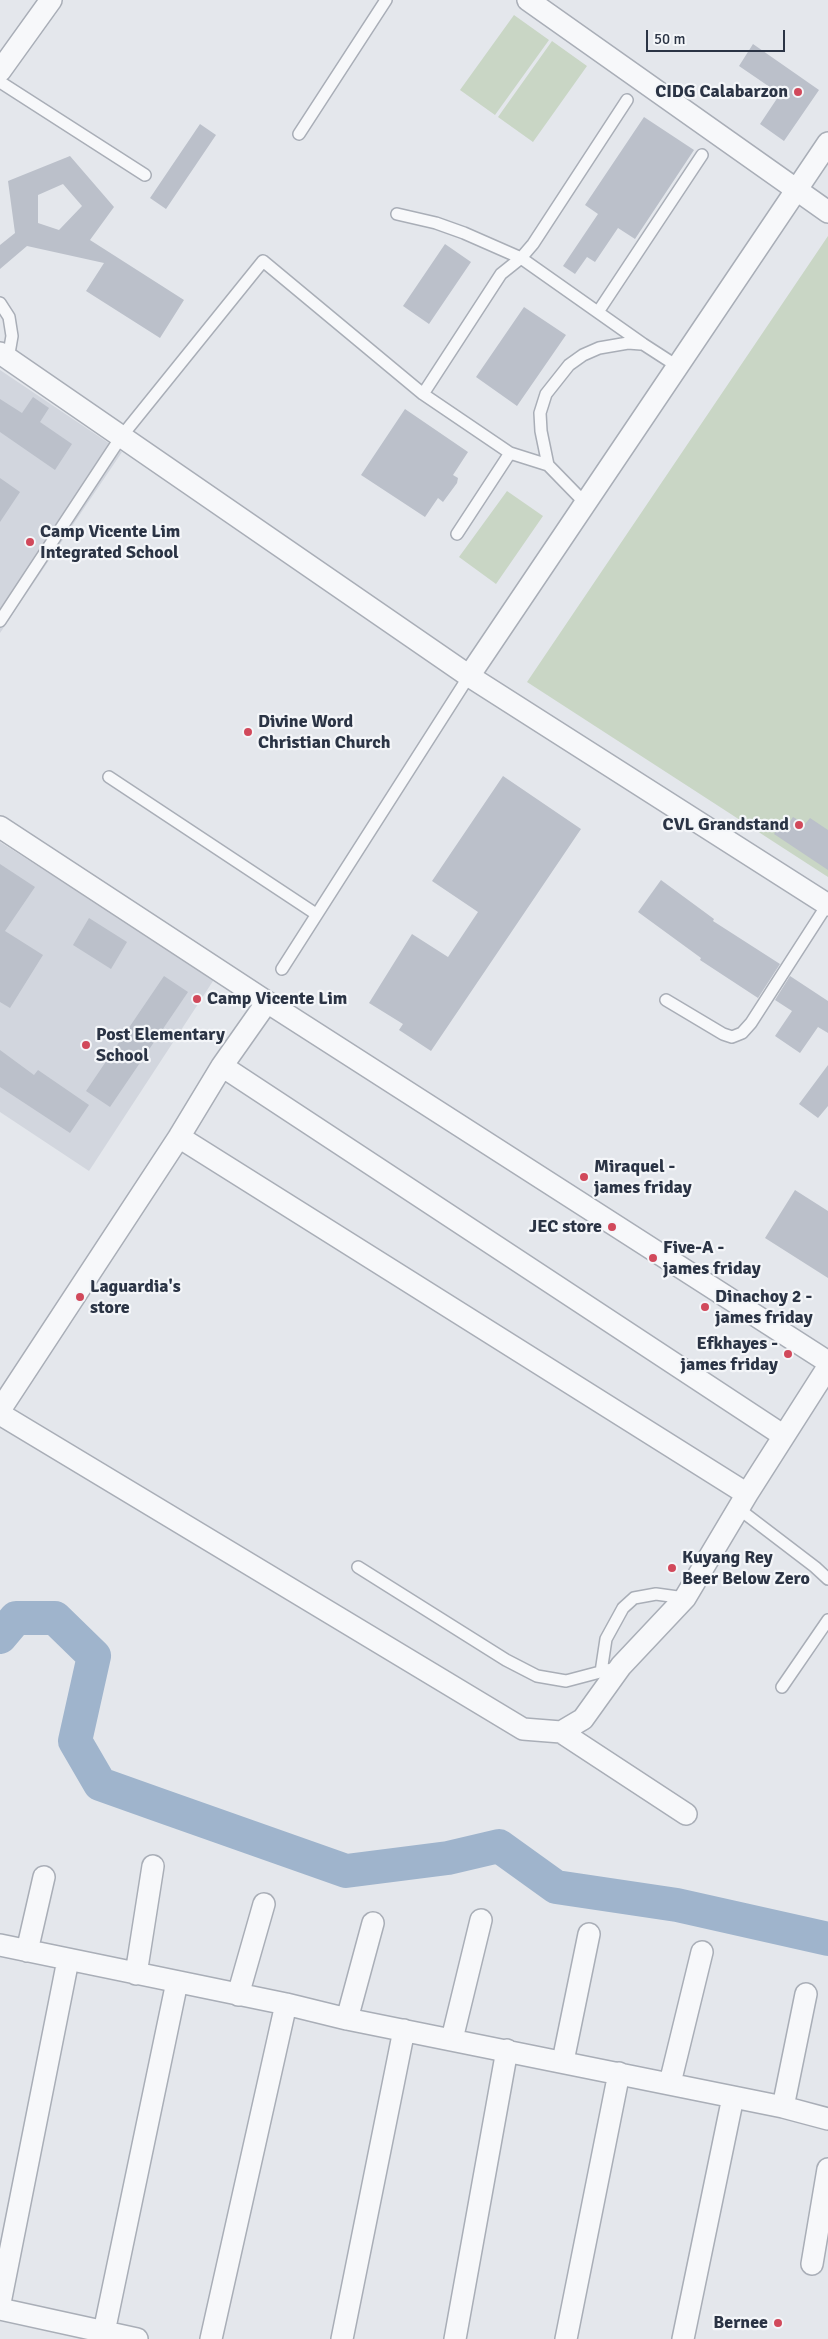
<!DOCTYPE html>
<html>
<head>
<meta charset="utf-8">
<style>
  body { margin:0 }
  #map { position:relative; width:828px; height:2339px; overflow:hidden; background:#e4e7ec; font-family:Signika,sans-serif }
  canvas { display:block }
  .scale { position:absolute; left:646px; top:30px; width:139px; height:22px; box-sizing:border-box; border:2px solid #2b3445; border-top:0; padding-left:6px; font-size:15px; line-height:18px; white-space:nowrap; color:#2b3445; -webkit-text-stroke:4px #f4f6f9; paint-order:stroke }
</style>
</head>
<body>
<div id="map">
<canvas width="828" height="2339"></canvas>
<div class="scale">50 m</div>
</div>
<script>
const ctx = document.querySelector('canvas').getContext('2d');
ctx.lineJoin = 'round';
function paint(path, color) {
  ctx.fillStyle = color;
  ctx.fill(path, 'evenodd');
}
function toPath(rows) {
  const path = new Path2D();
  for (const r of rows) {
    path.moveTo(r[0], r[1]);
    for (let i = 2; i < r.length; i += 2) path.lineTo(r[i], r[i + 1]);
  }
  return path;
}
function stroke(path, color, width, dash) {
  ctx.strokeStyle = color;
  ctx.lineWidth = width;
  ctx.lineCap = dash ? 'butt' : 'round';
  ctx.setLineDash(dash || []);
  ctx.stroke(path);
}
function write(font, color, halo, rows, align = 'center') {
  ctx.font = font + ' Signika,sans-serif';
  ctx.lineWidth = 4.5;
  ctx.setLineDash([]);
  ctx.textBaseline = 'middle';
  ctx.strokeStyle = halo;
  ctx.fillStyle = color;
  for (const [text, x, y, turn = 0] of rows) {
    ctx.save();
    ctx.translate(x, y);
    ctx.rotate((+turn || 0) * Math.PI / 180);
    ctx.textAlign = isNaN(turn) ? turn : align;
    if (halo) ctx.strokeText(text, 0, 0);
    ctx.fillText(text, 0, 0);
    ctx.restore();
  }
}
paint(toPath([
  [0,370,122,452,0,633],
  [0,842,215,978,89,1171,0,1112]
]), '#d2d6de');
paint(toPath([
  [514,15,549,40,495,115,460,90],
  [552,41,587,66,533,142,498,117],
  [828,236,828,877,527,682],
  [507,491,543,516,496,584,459,557]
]), '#c9d6c5');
stroke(toPath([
  [0,1637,16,1618,55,1618,94,1656,75,1741,100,1784,159,1805,346,1871,448,1858,499,1846,556,1887,677,1905,828,1939]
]), '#9fb4cc', 34);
paint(toPath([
  [753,44,819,90,784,141,760,124,780,94,739,66],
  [644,117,694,150,635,239,618,228,595,262,587,257,575,274,563,266,598,214,585,205],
  [200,124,216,135,166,209,150,198],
  [70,156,114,207,90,240,184,300,160,338,86,291,104,263,27,246,0,269,0,245,15,233,8,181],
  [63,184,82,206,59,230,38,223,38,195],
  [445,244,471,262,429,324,403,306],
  [524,307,566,335,517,406,476,377],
  [33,397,49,408,40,422,72,444,55,470,0,432,0,399,22,413],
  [405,409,468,452,453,475,458,478,457,483,443,502,438,498,425,517,361,475],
  [0,478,20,492,0,522],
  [503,776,581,829,431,1051,399,1030,403,1024,369,1003,412,934,448,957,478,912,432,881],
  [793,817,805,824,810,818,828,830,828,870,774,834,783,819,789,823],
  [0,864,35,887,5,931,43,955,10,1008,0,1002],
  [661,880,714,919,713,921,780,964,758,998,700,960,701,958,638,912],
  [89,918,127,942,111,969,73,945],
  [164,976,188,992,110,1107,86,1091],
  [790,976,828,1001,828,1033,818,1027,800,1053,775,1036,792,1011,775,1000],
  [0,1050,34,1075,38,1070,89,1105,70,1133,0,1087],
  [828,1065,828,1106,818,1118,799,1104],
  [795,1190,828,1211,828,1278,765,1238]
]), '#bbc0ca');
const service = toPath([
  [0,82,145,175],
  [299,134,386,0],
  [397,214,436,223,464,233,521,258,643,344,677,366],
  [0,303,9,317,12,336,8,359],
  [598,312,702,155],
  [423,394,501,274,521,258,533,244,627,100],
  [586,504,548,465,541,431,540,413,546,394,569,365,583,355,599,348,628,343,641,344],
  [457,534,510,453],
  [0,621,121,437,263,261,423,394,510,453,548,465],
  [109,777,316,914],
  [282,969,469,676],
  [666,1000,723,1034,732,1037,742,1033,751,1023,827,905],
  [739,1509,815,1567,828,1579],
  [358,1567,506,1660,537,1676,566,1681,619,1667],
  [601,1672,606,1639,623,1608,634,1598,656,1594,685,1598],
  [782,1687,828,1620]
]);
const minor = toPath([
  [528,0,828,212],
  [0,71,51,0],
  [0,353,469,676,828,905],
  [469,676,828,143],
  [0,827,267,1002,828,1362],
  [222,1066,784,1436],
  [179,1137,747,1494],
  [0,1410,179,1137,222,1066,267,1002],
  [0,1414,523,1729,561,1732,686,1814],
  [561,1732,583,1719,621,1666,685,1598,747,1494,828,1367],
  [0,1945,286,2004,347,2019,783,2107,828,2119],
  [27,1951,44,1877],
  [136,1974,153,1866],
  [238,1995,264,1904],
  [347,2019,373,1923],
  [452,2039,481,1920],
  [563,2061,589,1934],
  [670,2083,702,1952],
  [783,2107,806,1994],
  [812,2264,828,2169],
  [0,2303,68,1960],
  [0,2309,137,2339],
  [106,2339,104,2332,177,1982],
  [211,2339,286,2004],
  [342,2339,404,2030],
  [455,2339,507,2050],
  [566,2339,619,2073],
  [683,2339,733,2097]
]);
stroke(service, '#a9aeb7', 14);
stroke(minor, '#a9aeb7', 24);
stroke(service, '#f7f8fa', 11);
stroke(minor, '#f7f8fa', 21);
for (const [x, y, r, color] of [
  [798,92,5,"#d1495b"],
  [30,542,5,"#d1495b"],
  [248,732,5,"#d1495b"],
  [799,825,5,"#d1495b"],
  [197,999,5,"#d1495b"],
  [86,1045,5,"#d1495b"],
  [584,1177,5,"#d1495b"],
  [612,1227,5,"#d1495b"],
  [653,1258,5,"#d1495b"],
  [80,1297,5,"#d1495b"],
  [705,1307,5,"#d1495b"],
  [788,1354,5,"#d1495b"],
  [672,1568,5,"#d1495b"],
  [778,2323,5,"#d1495b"]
]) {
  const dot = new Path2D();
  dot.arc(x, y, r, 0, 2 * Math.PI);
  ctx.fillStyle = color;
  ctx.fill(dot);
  stroke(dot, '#f4f6f9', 2);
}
write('bold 18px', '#2b3445', '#f4f6f9', [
  ["CIDG Calabarzon",788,92,"right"],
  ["Camp Vicente Lim",40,532],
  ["Integrated School",40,553],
  ["Divine Word",258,722],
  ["Christian Church",258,743],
  ["CVL Grandstand",789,825,"right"],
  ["Camp Vicente Lim",207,999],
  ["Post Elementary",96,1035],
  ["School",96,1056],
  ["Miraquel -",594,1167],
  ["james friday",594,1188],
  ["JEC store",602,1227,"right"],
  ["Five-A -",663,1248],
  ["james friday",663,1269],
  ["Laguardia's",90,1287],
  ["store",90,1308],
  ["Dinachoy 2 -",715,1297],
  ["james friday",715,1318],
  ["Efkhayes -",778,1344,"right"],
  ["james friday",778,1365,"right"],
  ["Kuyang Rey",682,1558],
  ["Beer Below Zero",682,1579],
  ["Bernee",768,2323,"right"]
], 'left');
</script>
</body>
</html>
